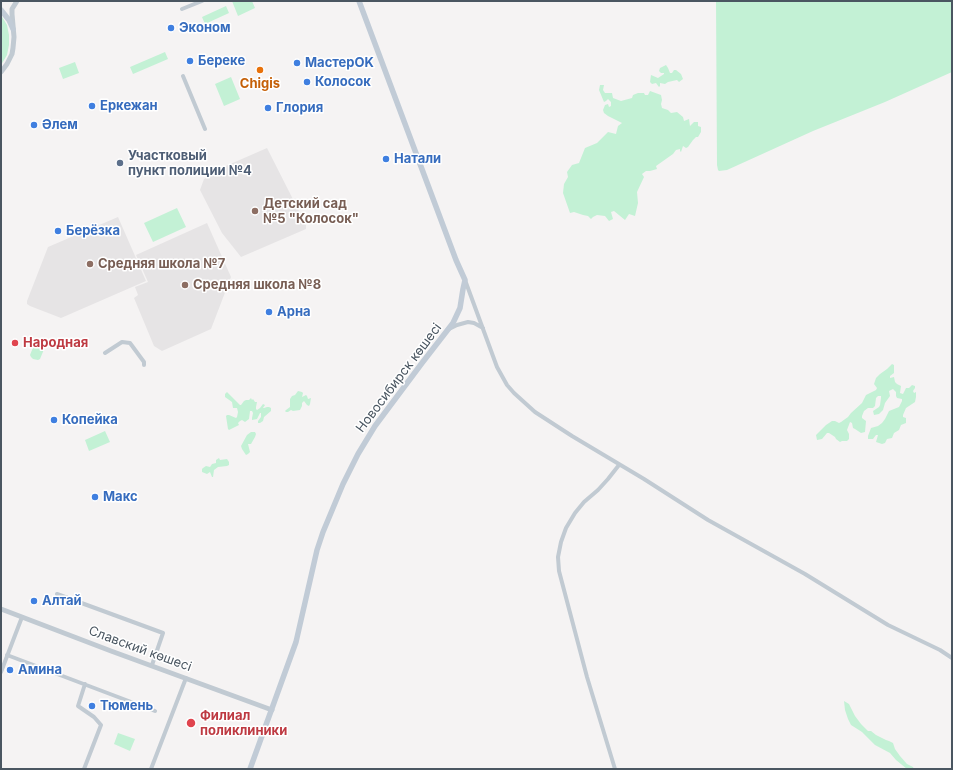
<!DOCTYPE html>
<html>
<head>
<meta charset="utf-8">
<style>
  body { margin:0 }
  #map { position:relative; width:953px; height:770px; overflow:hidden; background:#f5f3f3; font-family:Inter,sans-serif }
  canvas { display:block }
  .frame { position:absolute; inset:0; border:2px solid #4a5661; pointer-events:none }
</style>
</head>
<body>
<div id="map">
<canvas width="953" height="770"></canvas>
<div class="frame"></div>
</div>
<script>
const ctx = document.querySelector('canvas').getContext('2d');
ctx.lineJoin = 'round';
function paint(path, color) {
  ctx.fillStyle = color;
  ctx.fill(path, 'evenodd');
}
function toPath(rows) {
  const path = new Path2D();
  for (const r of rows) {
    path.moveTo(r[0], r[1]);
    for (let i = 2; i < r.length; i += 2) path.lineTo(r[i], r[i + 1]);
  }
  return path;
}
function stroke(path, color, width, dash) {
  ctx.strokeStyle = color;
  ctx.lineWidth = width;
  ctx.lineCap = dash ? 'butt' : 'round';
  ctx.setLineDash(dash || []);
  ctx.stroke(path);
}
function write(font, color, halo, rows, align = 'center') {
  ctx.font = font + ' Inter,sans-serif';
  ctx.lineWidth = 3;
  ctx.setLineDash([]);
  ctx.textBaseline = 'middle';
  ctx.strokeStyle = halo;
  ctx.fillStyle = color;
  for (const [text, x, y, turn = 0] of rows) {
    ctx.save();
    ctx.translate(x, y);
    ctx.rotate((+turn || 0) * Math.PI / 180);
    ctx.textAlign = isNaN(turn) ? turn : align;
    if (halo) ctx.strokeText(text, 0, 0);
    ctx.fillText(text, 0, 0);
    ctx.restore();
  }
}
paint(toPath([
  [267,148,306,225,306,229,241,257,222,233,200,190,204,179,219,169],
  [118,217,146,281,61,318,30,306,27,304,27,301,48,247],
  [207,223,231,277,211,329,162,351,154,346,134,298,138,295,135,287,148,282,136,255]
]), '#e6e4e5');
paint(toPath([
  [232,1,252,1,255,8,238,16],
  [716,1,952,1,952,72,885,102,813,131,727,170,719,171,718,170,717,165],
  [226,6,229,13,205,24,202,17],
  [1,15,7,25,9,35,9,45,7,55,1,65],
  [165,52,168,59,133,74,130,67],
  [75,62,79,73,63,79,59,68],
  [666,65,668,68,670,73,672,73,674,70,676,70,681,74,683,79,679,82,677,80,668,82,665,84,660,83,660,86,659,87,656,83,652,84,650,82,651,75,658,78,664,74,664,73,661,73,659,71,660,68],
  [231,77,240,99,224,106,215,84],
  [600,85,604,85,603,90,605,93,612,93,613,98,621,101,632,98,633,95,638,93,644,93,645,95,648,95,650,91,661,95,662,100,661,104,662,108,668,110,671,113,677,112,683,117,684,121,689,119,690,126,694,122,698,122,698,126,701,127,701,132,698,137,696,137,693,140,688,147,686,148,683,146,681,152,680,151,680,149,676,150,673,154,656,166,657,169,650,171,646,171,642,174,644,177,637,192,638,203,635,216,629,214,625,220,614,211,611,212,613,219,609,221,605,216,597,215,593,217,591,219,588,216,583,215,574,212,570,213,563,193,564,184,568,177,567,172,572,165,579,163,585,148,597,143,608,132,616,134,618,126,622,123,608,116,604,113,603,110,605,105,608,104,609,107,611,106,611,102,608,99,606,101,604,102,599,90],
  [177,208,186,227,153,242,144,223],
  [36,340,47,342,40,359,38,360,33,359,31,357,30,355],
  [892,364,894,365,894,373,890,376,890,378,894,377,895,382,897,384,901,386,900,393,903,394,906,388,909,388,912,385,915,386,915,388,913,391,914,393,916,392,916,397,915,402,906,408,903,415,903,417,906,418,906,423,901,425,899,430,894,433,892,438,887,439,885,443,882,444,876,442,878,435,876,435,873,439,868,439,868,436,871,428,878,426,882,423,885,419,889,411,899,407,902,401,902,399,897,398,896,396,896,392,893,389,889,391,890,396,885,403,883,410,879,414,874,415,873,411,879,407,880,405,881,398,881,396,878,396,876,398,875,406,873,408,868,408,864,411,862,416,862,418,866,421,865,432,861,433,855,429,853,428,852,423,850,422,847,430,849,434,849,439,847,441,842,441,840,442,836,439,835,437,829,433,827,433,822,439,817,440,816,435,826,425,832,421,835,421,839,423,841,422,848,417,851,413,862,403,866,395,876,390,877,388,874,384,876,378,880,374,887,369],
  [298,391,302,392,303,393,302,397,306,395,307,396,308,399,311,398,310,404,309,406,307,405,304,401,302,403,302,406,300,410,293,411,291,410,288,412,286,412,285,411,286,410,290,407,290,399,292,396,295,395],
  [227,392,240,405,241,405,244,401,246,400,249,400,251,398,252,400,253,399,255,402,257,402,256,407,256,409,257,410,260,408,263,404,265,405,263,408,264,408,267,407,269,407,271,408,271,411,264,417,263,421,260,423,258,423,258,421,261,417,261,413,260,413,257,419,252,420,252,418,253,413,252,411,250,411,249,419,245,422,242,420,240,421,238,423,239,425,229,430,228,429,226,416,227,415,229,415,236,418,237,417,238,412,237,408,233,408,232,402,225,397,225,394],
  [105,431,110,442,89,451,85,440],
  [251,432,255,432,256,434,255,437,251,444,248,444,250,452,248,454,246,455,242,449,241,446,247,435],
  [219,458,220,460,227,459,229,462,229,465,227,466,218,467,214,470,213,477,212,477,210,472,207,474,202,472,202,469,203,468,206,466,210,467,212,464,216,463,216,460],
  [844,701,849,704,855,716,861,724,868,731,871,731,876,735,886,740,889,741,893,743,895,749,900,756,907,764,913,767,914,769,907,769,896,760,890,753,875,745,862,732,851,725,848,719,845,710],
  [118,733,135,739,130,751,114,744]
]), '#c3f1d5');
stroke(toPath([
  [182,9,202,1],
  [183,76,205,129],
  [465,280,497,367,507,385,514,393,535,412,572,436,644,479,708,520,805,574,888,625,940,650,952,658],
  [449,329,457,325,468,322,474,323,483,328],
  [105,353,122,342,130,343,144,362,144,365],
  [57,594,163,633,152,665],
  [7,655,155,711],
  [1,672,22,617],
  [84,769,101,725,94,717,78,706,85,684],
  [151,769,186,678],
  [615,769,587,677,559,571,558,557,561,542,566,528,575,513,584,502,598,490,608,479,619,465]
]), '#c1cad2', 4);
stroke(toPath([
  [1,72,7,64,12,54,13,48,14,37,12,14,12,9,17,1],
  [1,609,111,651,272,710]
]), '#c1cad2', 5);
stroke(toPath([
  [1,10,9,20,13,29],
  [250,769,296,642,317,550,323,532,343,484,358,454,375,426,422,363,453,323,460,308,463,289,465,280,456,260,359,1]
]), '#c1cbd6', 5.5);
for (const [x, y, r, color] of [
  [171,28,4,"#3f7fe0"],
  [190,61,4,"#3f7fe0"],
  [297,63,4,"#3f7fe0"],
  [260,70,4,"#e8710a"],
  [307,82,4,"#3f7fe0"],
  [92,106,4,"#3f7fe0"],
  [268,108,4,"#3f7fe0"],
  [34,125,4,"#3f7fe0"],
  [386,159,4,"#3f7fe0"],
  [120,163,4,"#5c6f8a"],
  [255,211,4,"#8d6e63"],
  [58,231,4,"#3f7fe0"],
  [90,264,4,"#8d6e63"],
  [185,285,4,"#8d6e63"],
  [269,312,4,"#3f7fe0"],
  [15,343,4,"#e0444e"],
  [54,420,4,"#3f7fe0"],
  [95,497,4,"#3f7fe0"],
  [34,601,4,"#3f7fe0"],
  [10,670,4,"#3f7fe0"],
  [92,706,4,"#3f7fe0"],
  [191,723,5,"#e0444e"]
]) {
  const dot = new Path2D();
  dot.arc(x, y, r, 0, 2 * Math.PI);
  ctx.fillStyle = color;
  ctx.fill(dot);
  stroke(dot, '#fff', 1.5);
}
write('bold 13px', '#366cbe', '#fff', [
  ["Эконом",179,28],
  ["Береке",198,61],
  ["МастерOK",305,63],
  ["Колосок",315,82],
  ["Еркежан",100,106],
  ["Глория",276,108],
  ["Әлем",42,125],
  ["Натали",394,159],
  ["Берёзка",66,231],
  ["Арна",277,312],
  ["Копейка",62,420],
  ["Макс",103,497],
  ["Алтай",42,601],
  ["Амина",18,670],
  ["Тюмень",100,706]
], 'left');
write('bold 13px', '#c56008', '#fff', [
  ["Chigis",260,84]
]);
write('bold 13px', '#4e5e75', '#fff', [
  ["Участковый",128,156],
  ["пункт полиции №4",128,171]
], 'left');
write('bold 13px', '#785e54', '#fff', [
  ["Детский сад",263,204],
  ["№5 \"Колосок\"",263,219],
  ["Средняя школа №7",98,264],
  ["Средняя школа №8",193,285]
], 'left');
write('bold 13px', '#be3a42', '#fff', [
  ["Народная",23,343],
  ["Филиал",200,716],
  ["поликлиники",200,731]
], 'left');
write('13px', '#4a5661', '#fff', [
  ["Новосибирск көшесі",399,378,-53],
  ["Славский көшесі",140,649,20]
]);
</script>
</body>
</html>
